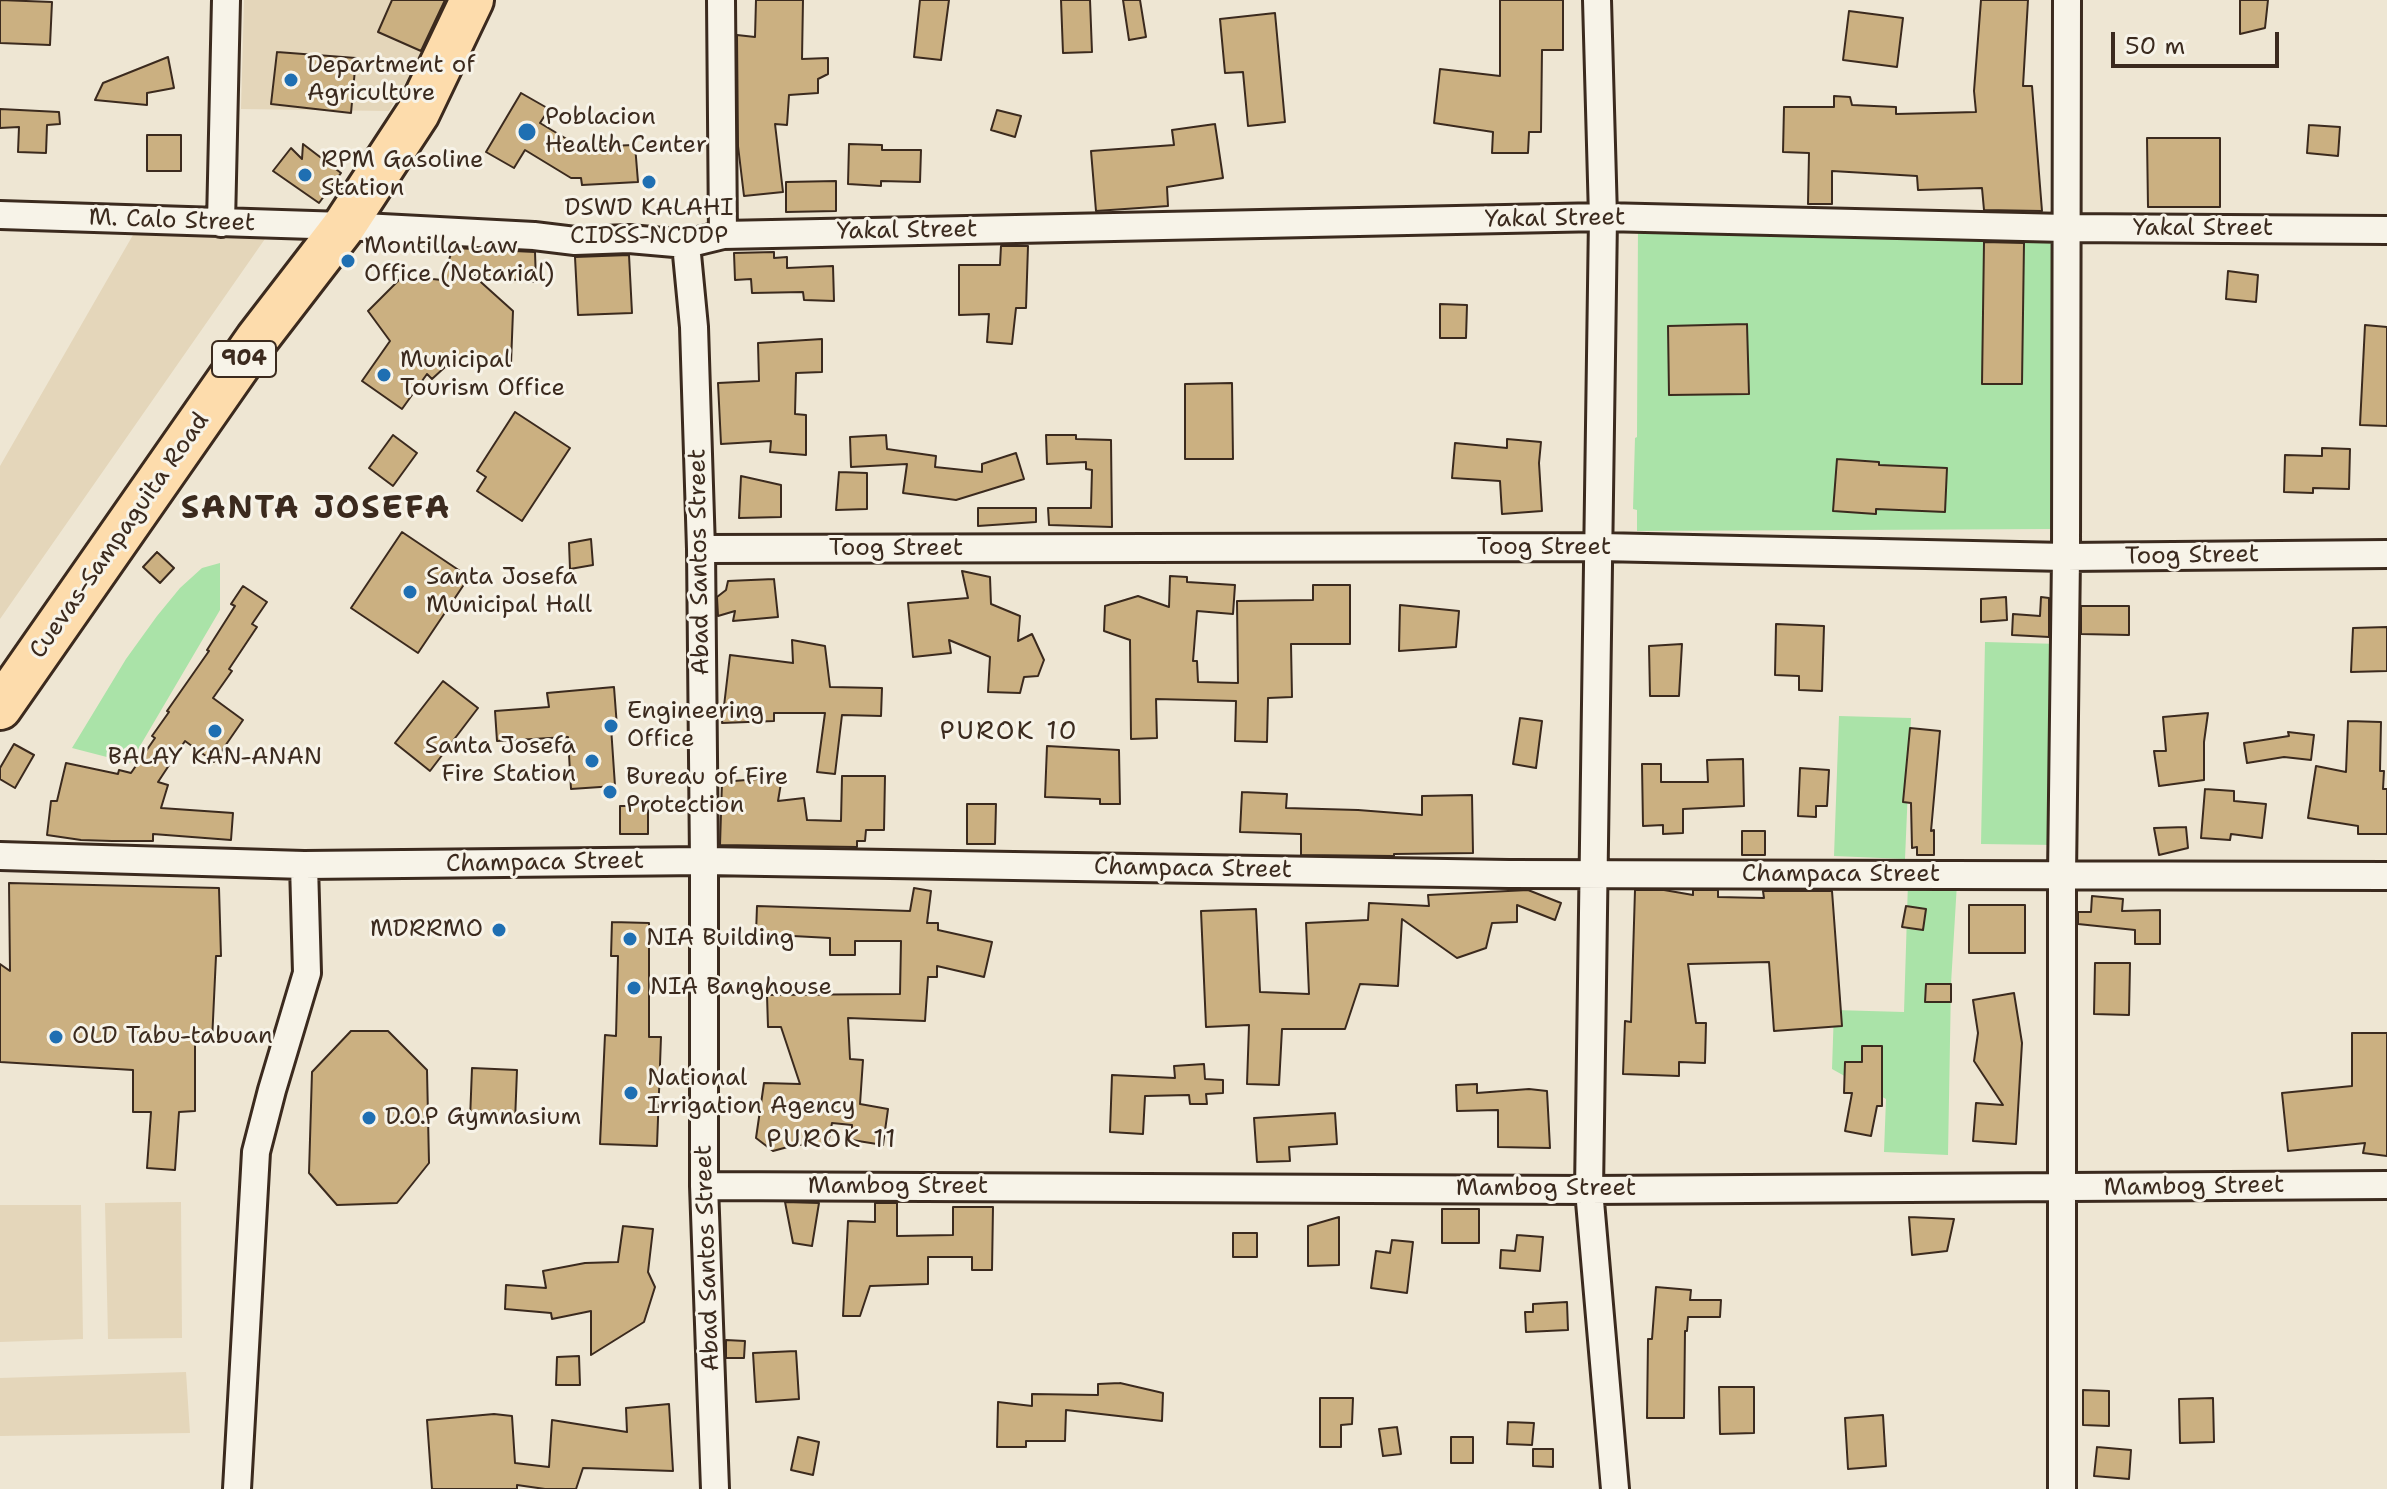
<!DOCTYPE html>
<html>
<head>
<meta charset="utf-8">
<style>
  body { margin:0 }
  #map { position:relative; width:2387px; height:1489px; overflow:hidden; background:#eee6d3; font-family:"Shantell Sans",sans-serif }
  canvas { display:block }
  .scale { position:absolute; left:2111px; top:32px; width:168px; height:36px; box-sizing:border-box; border:4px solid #3b2a1e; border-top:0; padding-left:10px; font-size:24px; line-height:28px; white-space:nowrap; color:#3b2a1e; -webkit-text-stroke:6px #f7f3e8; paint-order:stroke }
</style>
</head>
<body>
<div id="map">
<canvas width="2387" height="1489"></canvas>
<div class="scale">50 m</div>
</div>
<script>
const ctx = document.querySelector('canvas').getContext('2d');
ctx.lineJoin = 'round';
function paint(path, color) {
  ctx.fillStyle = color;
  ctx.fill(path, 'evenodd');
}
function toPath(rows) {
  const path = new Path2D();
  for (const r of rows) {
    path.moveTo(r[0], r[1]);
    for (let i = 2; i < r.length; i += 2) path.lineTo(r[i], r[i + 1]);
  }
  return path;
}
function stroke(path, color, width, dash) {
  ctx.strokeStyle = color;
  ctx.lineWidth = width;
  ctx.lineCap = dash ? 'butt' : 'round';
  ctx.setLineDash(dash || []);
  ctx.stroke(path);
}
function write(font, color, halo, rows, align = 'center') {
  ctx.font = font + ' "Shantell Sans",sans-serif';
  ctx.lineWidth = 6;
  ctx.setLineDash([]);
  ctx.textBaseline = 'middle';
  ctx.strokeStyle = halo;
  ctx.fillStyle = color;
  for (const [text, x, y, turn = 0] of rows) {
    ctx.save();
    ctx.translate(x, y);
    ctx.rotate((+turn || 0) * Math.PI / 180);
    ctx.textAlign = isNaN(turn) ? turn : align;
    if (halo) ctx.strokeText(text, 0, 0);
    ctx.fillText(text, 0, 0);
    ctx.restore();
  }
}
paint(toPath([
  [244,0,444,0,414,68,389,111,241,109],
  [137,228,267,236,0,619,0,466],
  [181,1202,182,1338,108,1339,105,1203],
  [0,1205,81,1205,83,1339,0,1342],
  [186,1372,190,1433,0,1436,0,1378]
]), '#e4d6ba');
paint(toPath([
  [1638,223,2056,232,2057,529,1637,531,1637,510,1633,509,1635,438,1637,437],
  [220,563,220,610,130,763,72,748,126,659,157,616,180,588,202,568],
  [1985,642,2060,644,2056,845,1981,844],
  [1839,716,1911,718,1905,859,1834,856],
  [1908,882,1957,883,1951,984,1948,1155,1884,1152,1886,1099,1832,1069,1834,1010,1904,1012]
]), '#aae3a8');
const building = toPath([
  [0,0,52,2,50,45,0,43,0,0],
  [392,0,445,0,421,51,378,32,392,0],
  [756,0,803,0,802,59,828,58,828,74,818,79,818,93,789,95,787,125,775,124,783,192,744,196,738,146,737,35,755,37,756,0],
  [920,0,949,0,941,60,914,57,920,0],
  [1061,0,1090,0,1092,52,1063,53,1061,0],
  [1123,0,1140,0,1146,37,1129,40,1123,0],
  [1500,0,1563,0,1563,50,1542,50,1541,132,1529,132,1528,153,1492,153,1493,132,1434,123,1440,69,1500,76,1500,0],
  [1981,0,2028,0,2023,86,2032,86,2042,211,1984,210,1982,188,1918,190,1917,176,1832,171,1832,204,1808,204,1809,153,1783,152,1784,107,1834,107,1834,96,1850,97,1852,105,1896,107,1896,114,1976,112,1974,91,1981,0],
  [2240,0,2268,0,2265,28,2240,34,2240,0],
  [1849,11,1903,18,1897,67,1843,60,1849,11],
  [1275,13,1285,122,1248,126,1243,72,1225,73,1220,19,1275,13],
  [277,52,356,58,351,113,271,104,277,52],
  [168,57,174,88,147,93,147,105,95,100,103,83,168,57],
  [521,93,549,109,540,123,580,147,635,145,638,182,582,185,581,178,571,178,525,150,514,168,486,152,521,93],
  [0,109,59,112,60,124,47,125,46,153,18,152,19,127,0,128,0,109],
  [997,110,1021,116,1015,137,991,130,997,110],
  [1215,124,1223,178,1167,187,1168,206,1096,211,1091,151,1174,145,1172,130,1215,124],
  [2309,125,2340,127,2338,156,2307,153,2309,125],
  [147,135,181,135,181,171,147,171,147,135],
  [2147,138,2220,138,2220,207,2148,207,2147,138],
  [303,144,341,173,319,203,273,171,291,148,302,159,303,144],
  [849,144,882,145,882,150,921,150,920,182,881,181,881,186,848,184,849,144],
  [836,181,836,211,786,212,786,182,836,181],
  [1984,242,2024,243,2022,384,1982,384,1984,242],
  [1001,246,1028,246,1026,308,1016,308,1012,344,987,342,989,314,959,315,959,265,1000,265,1001,246],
  [453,248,535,252,536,282,473,275,513,311,511,364,457,356,432,379,427,374,402,409,362,381,390,341,368,311,403,276,442,280,453,248],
  [774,252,774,258,787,257,787,268,833,266,834,301,804,300,803,292,752,293,751,279,735,280,734,253,774,252],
  [629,255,632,313,578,315,575,257,629,255],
  [2228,271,2258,275,2256,302,2226,299,2228,271],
  [1440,304,1467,305,1466,338,1440,338,1440,304],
  [1747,324,1749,394,1669,395,1668,326,1747,324],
  [2365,325,2387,327,2387,426,2360,425,2365,325],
  [822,339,822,372,796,373,795,414,806,415,806,455,770,452,771,441,721,444,718,383,759,381,758,343,822,339],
  [1232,383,1233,459,1185,459,1185,384,1232,383],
  [515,412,570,448,522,521,477,491,486,477,477,471,515,412],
  [393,435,417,453,393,486,369,468,393,435],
  [886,435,887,449,936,456,935,467,982,472,982,464,1016,453,1024,479,956,500,903,493,907,464,851,467,850,437,886,435],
  [1046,435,1076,435,1076,439,1111,440,1112,527,1049,525,1048,508,1091,508,1092,470,1086,469,1086,462,1047,464,1046,435],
  [1507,439,1541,442,1539,463,1542,511,1502,514,1500,481,1452,478,1455,443,1507,448,1507,439],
  [2322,448,2350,449,2349,489,2313,488,2313,493,2284,492,2285,455,2322,456,2322,448],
  [1837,459,1879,462,1879,465,1947,468,1945,512,1876,509,1876,514,1833,511,1837,459],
  [839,472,867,473,867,509,836,510,839,472],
  [741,476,781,485,781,517,739,518,741,476],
  [978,508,1036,508,1036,522,978,526,978,508],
  [402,532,469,577,418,653,351,608,402,532],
  [591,539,593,565,570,569,569,543,591,539],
  [157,552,174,568,160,583,143,567,157,552],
  [962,571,990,577,991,604,1020,616,1018,641,1032,634,1044,660,1038,676,1024,677,1020,693,988,692,990,657,949,640,951,653,913,657,908,603,968,598,962,571],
  [1170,576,1187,577,1187,582,1235,585,1233,614,1197,611,1193,661,1197,661,1198,682,1238,683,1237,601,1313,600,1313,585,1350,585,1350,644,1291,644,1292,697,1268,698,1267,742,1235,741,1236,701,1156,699,1157,738,1131,739,1130,640,1104,631,1105,606,1138,596,1169,607,1170,576],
  [774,579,778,617,733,621,735,611,718,616,717,597,726,590,728,581,774,579],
  [243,586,267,602,252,624,257,627,229,669,232,671,213,698,243,720,214,762,185,741,158,782,168,785,161,808,233,813,231,840,153,834,153,841,112,841,81,840,47,835,51,801,57,801,66,763,118,774,119,770,131,773,155,738,152,736,169,712,167,711,209,651,207,650,235,606,231,604,243,586],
  [2006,597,2007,620,1981,622,1981,599,2006,597],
  [2041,597,2049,598,2049,637,2012,635,2013,614,2040,616,2041,597],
  [1400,605,1459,611,1456,647,1399,651,1400,605],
  [2081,606,2129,606,2129,635,2081,634,2081,606],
  [1776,624,1824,626,1822,691,1799,690,1799,676,1775,675,1776,624],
  [2387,627,2387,671,2351,672,2353,628,2387,627],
  [792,640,825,646,830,687,882,688,881,716,842,715,835,774,817,772,825,713,774,713,774,721,722,723,730,655,793,663,792,640],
  [1682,644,1679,696,1650,696,1649,646,1682,644],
  [443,681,478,708,430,771,395,743,443,681],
  [614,687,617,727,611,727,615,786,571,789,568,737,497,741,495,711,549,707,547,693,614,687],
  [2208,713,2204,742,2204,780,2159,786,2154,751,2166,751,2163,717,2208,713],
  [1520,718,1542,721,1536,768,1513,764,1520,718],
  [2348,721,2381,722,2380,771,2384,771,2383,789,2387,789,2387,834,2358,834,2358,826,2308,818,2316,766,2346,772,2348,721],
  [1910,728,1940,731,1931,831,1934,830,1934,855,1917,855,1917,847,1912,848,1911,803,1903,802,1910,728],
  [2288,732,2314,735,2311,760,2284,757,2247,763,2244,743,2289,736,2288,732],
  [14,744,34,755,15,788,0,779,0,768,14,744],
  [1047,746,1119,750,1120,804,1100,804,1100,799,1045,797,1047,746],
  [1743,759,1744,806,1683,809,1683,833,1663,834,1663,825,1643,826,1642,764,1661,764,1661,782,1708,782,1707,760,1743,759],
  [1800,768,1829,770,1827,806,1816,806,1816,817,1798,816,1800,768],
  [842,776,885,776,884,830,866,830,865,841,857,841,857,847,720,845,722,782,782,777,778,801,804,798,807,820,841,821,842,776],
  [2205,789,2234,791,2234,801,2266,804,2262,838,2231,834,2230,840,2201,838,2205,789],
  [1242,792,1287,794,1286,808,1358,810,1422,815,1422,796,1472,795,1473,853,1394,854,1394,856,1301,855,1301,834,1240,832,1242,792],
  [967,804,996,804,995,844,967,844,967,804],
  [620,806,648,806,648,834,620,834,620,806],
  [2186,827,2188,848,2159,855,2154,828,2186,827],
  [1742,831,1765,831,1765,855,1742,855,1742,831],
  [9,883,219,888,221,956,216,956,212,1041,195,1041,195,1111,179,1112,175,1170,147,1168,151,1112,133,1112,133,1070,0,1062,0,964,10,971,9,883],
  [914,888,931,891,927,923,938,923,938,930,992,942,984,977,937,966,937,977,928,977,925,1021,848,1018,850,1059,863,1060,860,1104,888,1109,883,1145,852,1140,852,1125,832,1123,828,1144,795,1145,773,1151,756,1138,764,1083,800,1084,781,1027,768,1027,767,995,900,994,901,941,855,941,855,955,830,955,830,938,756,934,757,906,910,911,914,888],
  [1528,890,1561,903,1555,920,1517,905,1517,922,1492,923,1486,948,1457,958,1402,919,1398,986,1360,984,1345,1029,1282,1029,1279,1085,1247,1084,1249,1025,1206,1027,1201,911,1256,909,1260,992,1309,994,1306,923,1368,920,1369,903,1429,906,1428,895,1528,890],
  [1635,890,1664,890,1693,895,1693,890,1718,890,1718,897,1764,898,1763,891,1832,891,1842,1026,1774,1031,1769,962,1688,964,1696,1023,1706,1023,1705,1063,1679,1062,1679,1076,1623,1074,1625,1021,1631,1022,1635,890],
  [2092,896,2123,899,2122,911,2160,910,2160,944,2135,944,2135,930,2078,924,2078,912,2091,912,2092,896],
  [1969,905,2025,905,2025,953,1969,953,1969,905],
  [1906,906,1926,909,1923,930,1902,927,1906,906],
  [612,922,649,923,649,1037,661,1037,657,1146,600,1144,605,1035,616,1036,618,956,611,956,612,922],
  [2095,963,2130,963,2129,1015,2094,1014,2095,963],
  [1926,984,1951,984,1951,1002,1925,1002,1926,984],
  [2014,993,2022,1043,2016,1144,1973,1141,1976,1103,2003,1105,1974,1061,1978,1033,1973,1000,2014,993],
  [351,1031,388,1031,427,1070,429,1163,397,1203,337,1205,309,1173,312,1072,351,1031],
  [2352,1033,2387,1033,2387,1156,2363,1153,2365,1143,2288,1151,2282,1093,2352,1086,2352,1033],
  [1862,1046,1882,1046,1882,1106,1877,1106,1871,1136,1845,1131,1852,1093,1844,1093,1845,1062,1862,1062,1862,1046],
  [1204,1064,1205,1079,1223,1080,1223,1093,1206,1094,1207,1104,1190,1104,1189,1095,1145,1096,1143,1134,1110,1132,1112,1075,1175,1078,1174,1066,1204,1064],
  [472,1068,517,1070,515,1122,470,1120,472,1068],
  [1477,1084,1477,1093,1529,1089,1547,1091,1550,1148,1498,1147,1498,1110,1457,1111,1456,1085,1477,1084],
  [1335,1113,1337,1144,1289,1147,1290,1161,1257,1162,1254,1118,1335,1113],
  [785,1202,819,1203,812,1246,793,1243,785,1202],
  [875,1203,897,1203,897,1236,953,1235,953,1207,993,1207,992,1270,972,1270,972,1257,928,1257,928,1284,870,1286,860,1316,843,1316,848,1221,875,1222,875,1203],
  [1442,1209,1479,1209,1479,1243,1442,1243,1442,1209],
  [1339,1217,1339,1265,1308,1266,1308,1226,1339,1217],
  [1909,1217,1954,1219,1947,1251,1912,1255,1909,1217],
  [623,1226,653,1229,648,1272,655,1287,644,1322,591,1355,591,1311,552,1319,551,1313,505,1309,506,1285,546,1288,543,1271,585,1263,618,1262,623,1226],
  [1233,1233,1257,1233,1257,1257,1233,1257,1233,1233],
  [1517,1235,1543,1237,1540,1271,1500,1268,1501,1250,1515,1251,1517,1235],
  [1392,1240,1413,1242,1407,1293,1371,1288,1376,1251,1390,1253,1392,1240],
  [1656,1287,1691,1290,1690,1300,1721,1300,1720,1317,1688,1317,1687,1331,1685,1331,1684,1418,1647,1418,1648,1339,1652,1339,1656,1287],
  [1567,1302,1568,1330,1526,1332,1525,1312,1533,1312,1533,1304,1567,1302],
  [726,1340,745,1341,744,1358,726,1358,726,1340],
  [796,1351,799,1399,756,1402,753,1353,796,1351],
  [579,1356,580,1385,556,1385,557,1357,579,1356],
  [1120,1383,1163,1393,1162,1421,1066,1410,1065,1441,1026,1441,1026,1447,997,1447,998,1402,1032,1406,1032,1394,1098,1395,1098,1384,1120,1383],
  [1719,1387,1754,1387,1754,1433,1720,1434,1719,1387],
  [2083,1390,2109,1391,2109,1426,2083,1425,2083,1390],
  [1320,1398,1353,1398,1352,1424,1341,1425,1341,1447,1320,1447,1320,1398],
  [2213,1398,2214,1442,2180,1443,2179,1399,2213,1398],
  [669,1404,673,1471,583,1468,576,1489,545,1489,517,1485,517,1489,432,1489,427,1420,494,1414,512,1416,515,1463,549,1467,552,1420,627,1432,626,1408,669,1404],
  [1883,1415,1886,1466,1848,1469,1845,1418,1883,1415],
  [1508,1422,1534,1423,1532,1445,1507,1444,1508,1422],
  [1397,1427,1401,1454,1383,1456,1379,1429,1397,1427],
  [798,1437,819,1442,813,1475,791,1470,798,1437],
  [1451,1437,1473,1437,1473,1463,1451,1463,1451,1437],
  [2097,1447,2131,1450,2129,1479,2094,1476,2097,1447],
  [1533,1449,1553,1449,1553,1467,1533,1466,1533,1449]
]);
paint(building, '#cbb081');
stroke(building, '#3b2a1e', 2);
const street = toPath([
  [1597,0,1603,217,1589,1190,1615,1489],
  [0,215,344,226,534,236,575,241,629,239,686,244],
  [221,223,226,0],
  [723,235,1603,217,2065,228,2387,230],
  [701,549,1600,547,2066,557,2387,554],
  [0,856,304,865,704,861,1509,874,2387,876],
  [704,1186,1589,1190,2387,1185],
  [237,1489,256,1152,272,1090,307,973,304,865],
  [715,1489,704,1186,704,861,701,549,694,327,686,244,723,235,721,0],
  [2062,1489,2062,875,2066,557,2067,0]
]);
const primary = toPath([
  [0,708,257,339,344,226,418,113,472,0]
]);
stroke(street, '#3b2a1e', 32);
stroke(primary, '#3b2a1e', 48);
stroke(street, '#f7f3e8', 26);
stroke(primary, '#fddcac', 42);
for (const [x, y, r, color] of [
  [291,80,8,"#1f6fb2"],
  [527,132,10,"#1f6fb2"],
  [305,175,8,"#1f6fb2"],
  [649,182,8,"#1f6fb2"],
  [348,261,8,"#1f6fb2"],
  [384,375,8,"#1f6fb2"],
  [410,592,8,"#1f6fb2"],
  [611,726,8,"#1f6fb2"],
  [215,731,8,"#1f6fb2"],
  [592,761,8,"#1f6fb2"],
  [610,792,8,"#1f6fb2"],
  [499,930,8,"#1f6fb2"],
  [630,939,8,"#1f6fb2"],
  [634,988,8,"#1f6fb2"],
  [56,1037,8,"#1f6fb2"],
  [631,1093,8,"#1f6fb2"],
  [369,1118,8,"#1f6fb2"]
]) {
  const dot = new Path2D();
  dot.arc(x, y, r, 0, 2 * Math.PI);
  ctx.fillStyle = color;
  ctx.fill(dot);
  stroke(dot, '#f7f3e8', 3);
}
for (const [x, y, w] of [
  [244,359,64]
]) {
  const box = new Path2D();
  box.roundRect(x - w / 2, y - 18, w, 36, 6);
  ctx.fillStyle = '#f7f3e8';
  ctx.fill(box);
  stroke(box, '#3b2a1e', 2);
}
write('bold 22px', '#3b2a1e', null, [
  ["904",244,359]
]);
write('24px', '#3b2a1e', '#f7f3e8', [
  ["Department of",307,66],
  ["Agriculture",307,94],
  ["Poblacion",545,118],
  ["Health Center",545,146],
  ["RPM Gasoline",321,161],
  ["Station",321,189],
  ["DSWD KALAHI",649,209,"center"],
  ["CIDSS-NCDDP",649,237,"center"],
  ["Montilla Law",364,247],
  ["Office (Notarial)",364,275],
  ["Municipal",400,361],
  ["Tourism Office",400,389],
  ["Santa Josefa",426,578],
  ["Municipal Hall",426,606],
  ["Engineering",627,712],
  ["Office",627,740],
  ["Santa Josefa",576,747,"right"],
  ["Fire Station",576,775,"right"],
  ["BALAY KAN-ANAN",215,758,"center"],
  ["Bureau of Fire",626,778],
  ["Protection",626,806],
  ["MDRRMO",483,930,"right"],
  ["NIA Building",646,939],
  ["NIA Banghouse",650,988],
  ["OLD Tabu-tabuan",72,1037],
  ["National",647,1079],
  ["Irrigation Agency",647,1107],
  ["D.O.P Gymnasium",385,1118]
], 'left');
write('24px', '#3b2a1e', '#f7f3e8', [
  ["Yakal Street",1555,219,-1],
  ["M. Calo Street",172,221,2],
  ["Yakal Street",2203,229],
  ["Yakal Street",907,231,-1],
  ["Cuevas-Sampaguita Road",120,536,-55],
  ["Toog Street",1544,548],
  ["Toog Street",896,549],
  ["Toog Street",2192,556,-1],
  ["Abad Santos Street",700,562,-91],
  ["Champaca Street",545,863,-1],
  ["Champaca Street",1193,869,1],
  ["Champaca Street",1841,875],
  ["Mambog Street",898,1187],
  ["Mambog Street",2194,1187,-1],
  ["Mambog Street",1546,1189],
  ["Abad Santos Street",708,1258,-92]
]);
ctx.letterSpacing = '2px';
write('26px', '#3b2a1e', '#f7f3e8', [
  ["PUROK 10",1009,732],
  ["PUROK 11",832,1140]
]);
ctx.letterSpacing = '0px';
ctx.letterSpacing = '2px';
write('bold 32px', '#3b2a1e', '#f7f3e8', [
  ["SANTA JOSEFA",316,510]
]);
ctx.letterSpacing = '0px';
</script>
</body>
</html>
